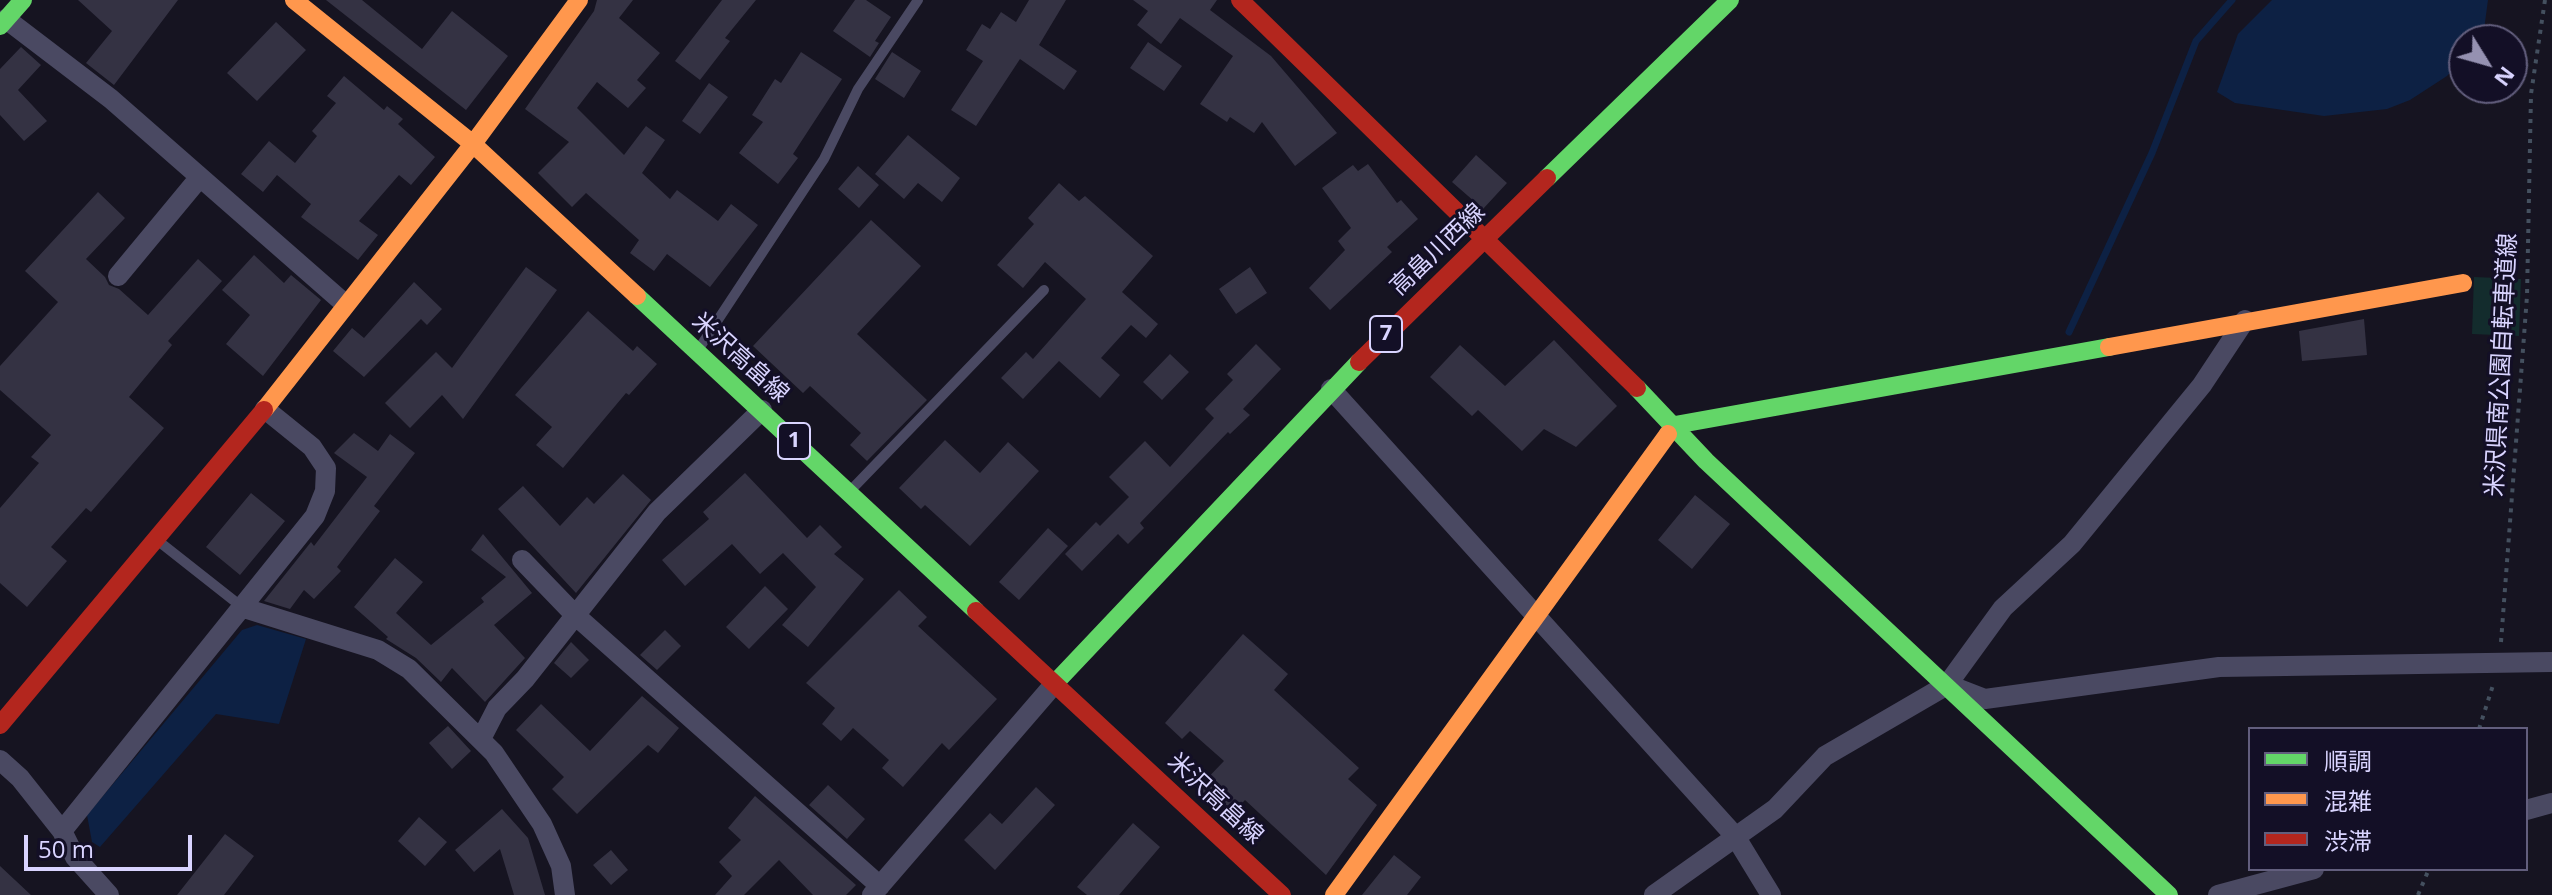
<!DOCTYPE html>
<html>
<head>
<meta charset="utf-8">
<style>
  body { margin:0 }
  #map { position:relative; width:2552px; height:895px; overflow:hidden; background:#161421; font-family:"Open Sans","Noto Sans JP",sans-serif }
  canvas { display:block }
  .legend { position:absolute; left:2248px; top:727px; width:280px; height:144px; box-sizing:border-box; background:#130f26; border:2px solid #625e7d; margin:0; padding:10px 14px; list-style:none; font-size:24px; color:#d9d4ff }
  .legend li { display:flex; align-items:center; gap:16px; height:40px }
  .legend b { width:40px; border:2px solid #625e7d }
  .north { position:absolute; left:2448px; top:24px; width:80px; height:80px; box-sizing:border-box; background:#130f26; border:2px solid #625e7d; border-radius:50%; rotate:127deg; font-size:22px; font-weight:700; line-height:32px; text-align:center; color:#d9d4ff }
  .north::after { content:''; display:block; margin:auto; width:28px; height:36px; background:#9591b1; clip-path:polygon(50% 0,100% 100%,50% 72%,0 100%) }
  .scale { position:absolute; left:24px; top:835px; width:168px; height:36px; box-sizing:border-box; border:4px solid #d9d4ff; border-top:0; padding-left:10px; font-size:24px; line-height:28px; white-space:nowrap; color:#d9d4ff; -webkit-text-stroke:6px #130f26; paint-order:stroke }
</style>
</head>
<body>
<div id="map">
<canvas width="2552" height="895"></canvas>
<ul class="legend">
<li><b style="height:10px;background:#63d668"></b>順調</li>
<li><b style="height:10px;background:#ff974d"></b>混雑</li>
<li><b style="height:10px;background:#b3261e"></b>渋滞</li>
</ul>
<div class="north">N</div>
<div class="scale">50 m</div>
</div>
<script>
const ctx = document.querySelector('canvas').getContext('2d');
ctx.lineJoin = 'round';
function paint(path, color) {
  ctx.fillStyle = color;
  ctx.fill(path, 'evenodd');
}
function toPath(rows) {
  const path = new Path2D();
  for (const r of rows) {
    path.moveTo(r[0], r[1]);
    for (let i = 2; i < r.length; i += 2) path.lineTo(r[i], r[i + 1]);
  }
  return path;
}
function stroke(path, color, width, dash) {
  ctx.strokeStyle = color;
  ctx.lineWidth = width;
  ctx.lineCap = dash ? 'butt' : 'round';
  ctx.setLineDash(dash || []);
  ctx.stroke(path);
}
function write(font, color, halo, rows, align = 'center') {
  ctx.font = font + ' "Open Sans","Noto Sans JP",sans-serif';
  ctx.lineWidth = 6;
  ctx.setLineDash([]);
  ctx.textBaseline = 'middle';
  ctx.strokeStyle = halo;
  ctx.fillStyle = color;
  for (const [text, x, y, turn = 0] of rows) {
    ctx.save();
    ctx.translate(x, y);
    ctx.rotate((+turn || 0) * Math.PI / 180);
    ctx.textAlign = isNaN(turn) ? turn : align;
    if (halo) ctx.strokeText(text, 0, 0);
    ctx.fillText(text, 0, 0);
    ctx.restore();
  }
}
paint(toPath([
  [2474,277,2521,279,2519,336,2472,334]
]), '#132c2d');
paint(toPath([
  [2272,0,2488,0,2483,37,2464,40,2464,57,2447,76,2410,100,2387,109,2324,116,2235,103,2217,92,2238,34],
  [257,625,306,639,279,724,216,714,100,847,92,842,87,815,242,630]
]), '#0d2144');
stroke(toPath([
  [2069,332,2152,153,2196,41,2232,0]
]), '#0d2144', 7);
paint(toPath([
  [78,0,178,0,114,85,86,63,112,31],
  [326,0,362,0,422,49,452,11,508,56,466,110],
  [597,0,633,0,619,18,660,53,637,80,646,88,628,108,597,82,577,108,624,155,646,126,665,140,642,173,670,199,677,190,718,221,731,204,758,225,710,287,667,254,654,271,630,253,639,240,586,193,572,207,538,173,569,142,525,109,594,11],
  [722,0,756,0,725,38,730,41,700,80,675,61],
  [855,0,866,0,891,17,875,41,879,43,870,57,833,31],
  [1029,0,1066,0,1039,45,1077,71,1064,90,1020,59,976,126,951,110,983,61,966,50,982,24,990,29,1001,12,1016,22],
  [1133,0,1217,0,1210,10,1271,56,1337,133,1295,166,1262,122,1254,133,1230,117,1227,122,1200,104,1233,56,1180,18,1161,44,1137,25,1148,11],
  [276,22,306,50,257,101,227,73],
  [1148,42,1182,66,1164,91,1130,68],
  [21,47,41,65,18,90,47,121,24,141,0,115,0,69],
  [801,52,842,79,793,154,798,158,778,184,739,153,763,122,752,115,775,79,781,83],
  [892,52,921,71,904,98,875,79],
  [344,76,384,110,387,106,403,119,398,124,435,157,411,185,399,175,359,221,378,235,358,260,301,217,311,204,277,175,263,192,241,174,269,141,295,163,317,136,312,131,336,103,327,96],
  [709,83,728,97,700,134,682,121],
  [908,135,960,178,942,202,918,183,904,199,875,174],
  [1476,155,1507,183,1483,209,1452,182],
  [1368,164,1397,203,1401,200,1418,219,1387,247,1392,252,1330,310,1309,288,1345,250,1338,241,1351,228,1322,188,1353,165,1358,171],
  [858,166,879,185,859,208,838,189],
  [1059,183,1079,201,1085,196,1153,256,1122,292,1158,324,1146,338,1131,325,1101,358,1120,375,1100,398,1059,361,1023,399,1001,378,1026,352,1033,359,1086,299,1045,262,1023,288,997,265,1034,224,1028,218],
  [98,192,125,218,86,259,105,277,109,285,119,289,148,315,198,259,222,281,168,341,172,345,129,397,164,428,91,512,86,508,51,547,67,561,27,607,0,583,0,508,39,463,31,457,51,435,0,390,0,366,58,302,25,271],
  [871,220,921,266,857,334,927,400,867,461,850,445,861,433,810,386,803,393,753,346],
  [254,255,284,283,291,275,321,300,263,376,226,344,250,315,222,290],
  [526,267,557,290,463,419,442,395,410,428,385,403,436,352,452,368],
  [1250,267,1267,293,1236,314,1219,289],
  [414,282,442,309,427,325,421,319,364,377,333,351,352,328,364,338],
  [588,311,633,351,637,346,657,364,629,395,626,393,563,468,536,445,552,427,515,395],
  [2364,319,2367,355,2302,361,2299,331],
  [1554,340,1617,406,1576,447,1544,429,1522,451,1478,410,1472,416,1430,377,1460,345,1505,386],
  [1256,344,1281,369,1243,409,1250,415,1230,434,1228,432,1140,523,1144,528,1128,544,1118,534,1082,571,1065,554,1096,522,1100,526,1129,497,1109,477,1145,441,1170,467,1214,418,1205,409,1233,380,1227,374],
  [1170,354,1189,372,1162,400,1143,382],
  [354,433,378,451,390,434,415,453,374,506,380,511,337,567,341,571,314,599,304,590,290,609,264,601,311,542,314,546,367,477,334,453],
  [945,440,980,473,1008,442,1039,471,970,546,925,505,921,509,899,488],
  [745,473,807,538,820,525,842,547,834,554,864,579,808,647,782,625,816,587,783,553,760,574,732,544,685,586,662,560,709,519,703,512],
  [623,474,651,500,576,593,498,509,523,486,560,526,587,497,594,504],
  [251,493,285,521,240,575,206,547],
  [1695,495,1730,524,1692,569,1658,540],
  [1048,528,1068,546,1019,600,999,582],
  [483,534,532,593,494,625,525,658,485,702,452,668,441,682,416,658,386,639,388,637,354,607,395,558,423,582,396,613,431,645,484,602,481,598,506,577,471,550],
  [765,586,788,609,749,649,726,627],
  [899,590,927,617,918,626,997,699,949,750,942,743,903,787,882,768,889,760,853,728,841,741,822,724,835,708,806,683],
  [665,630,681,646,657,670,640,655],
  [1243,634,1288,674,1274,690,1359,768,1348,779,1377,805,1326,875,1245,800,1229,817,1198,788,1224,761,1190,731,1182,739,1165,723],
  [571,642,589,660,571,678,554,663],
  [642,696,679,728,658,753,648,745,577,814,552,789,564,777,516,730,541,704,590,751],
  [448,726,471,751,452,769,429,743],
  [828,785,865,819,847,839,809,805],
  [1036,787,1055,805,995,870,964,840,990,813,1002,824],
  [755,796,856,885,846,895,813,895,779,860,744,895,715,895,732,876,719,862,741,840,728,828],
  [502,809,528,838,545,895,514,895,500,849,474,872,455,850],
  [419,817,447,842,425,866,398,841],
  [1133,823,1160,847,1119,895,1087,895,1077,887],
  [225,834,254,856,224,895,177,895],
  [611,850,628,870,611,885,593,865],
  [1394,855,1421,877,1407,895,1362,895],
  [0,866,31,895,0,895]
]), '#343243');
stroke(toPath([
  [2501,642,2527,296,2531,94,2545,0],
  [2479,729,2494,682],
  [2418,895,2429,869]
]), '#44505f', 4, [4, 6]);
stroke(toPath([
  [700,347,824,159,858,89,918,0],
  [851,490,1044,290],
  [157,540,242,607]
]), '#4a4962', 10);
stroke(toPath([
  [6,19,111,99,345,304],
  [118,276,200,177],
  [1331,389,1735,836,1771,895],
  [522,560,575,615,880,886],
  [244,608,378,650,409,669,494,753,542,824,561,866,565,895],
  [1954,687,1985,699,2219,667,2552,662],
  [481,739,497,708,525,679,657,512,762,410],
  [0,760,20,778,62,831,75,857,109,895],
  [2526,810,2552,803],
  [62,831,315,516,325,491,326,468,312,447,265,409],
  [872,895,1056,682],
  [1654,895,1775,809,1825,756,1947,685,2003,608,2072,544,2202,385,2245,320],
  [2218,895,2314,869]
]), '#4a4962', 20);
stroke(toPath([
  [0,26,23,0],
  [1547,178,1730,0],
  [637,296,976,611],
  [1637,388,1706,461,2169,895],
  [1668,434,1675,425,2109,347],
  [1056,682,1359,362]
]), '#63d668', 18);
stroke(toPath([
  [294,0,473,144,637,296],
  [2109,347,2463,283],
  [264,410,473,144,579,0],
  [1334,895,1668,434]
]), '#ff974d', 18);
stroke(toPath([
  [1240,0,1637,388],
  [1359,362,1547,178],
  [976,611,1282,895],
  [0,725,264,410]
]), '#b3261e', 18);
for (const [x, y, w] of [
  [1386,334,32],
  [794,441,32]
]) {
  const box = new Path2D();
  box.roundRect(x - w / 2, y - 18, w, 36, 6);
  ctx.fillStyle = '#130f26';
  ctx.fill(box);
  stroke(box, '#d9d4ff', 2);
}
write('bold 22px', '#d9d4ff', null, [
  ["7",1386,334],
  ["1",794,441]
]);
write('24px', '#d9d4ff', '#130f26', [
  ["高畠川西線",1438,250,-44],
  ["米沢高畠線",740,358,42],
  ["米沢県南公園自転車道線",2502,365,-87],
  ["米沢高畠線",1215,799,43]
]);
</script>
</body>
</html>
